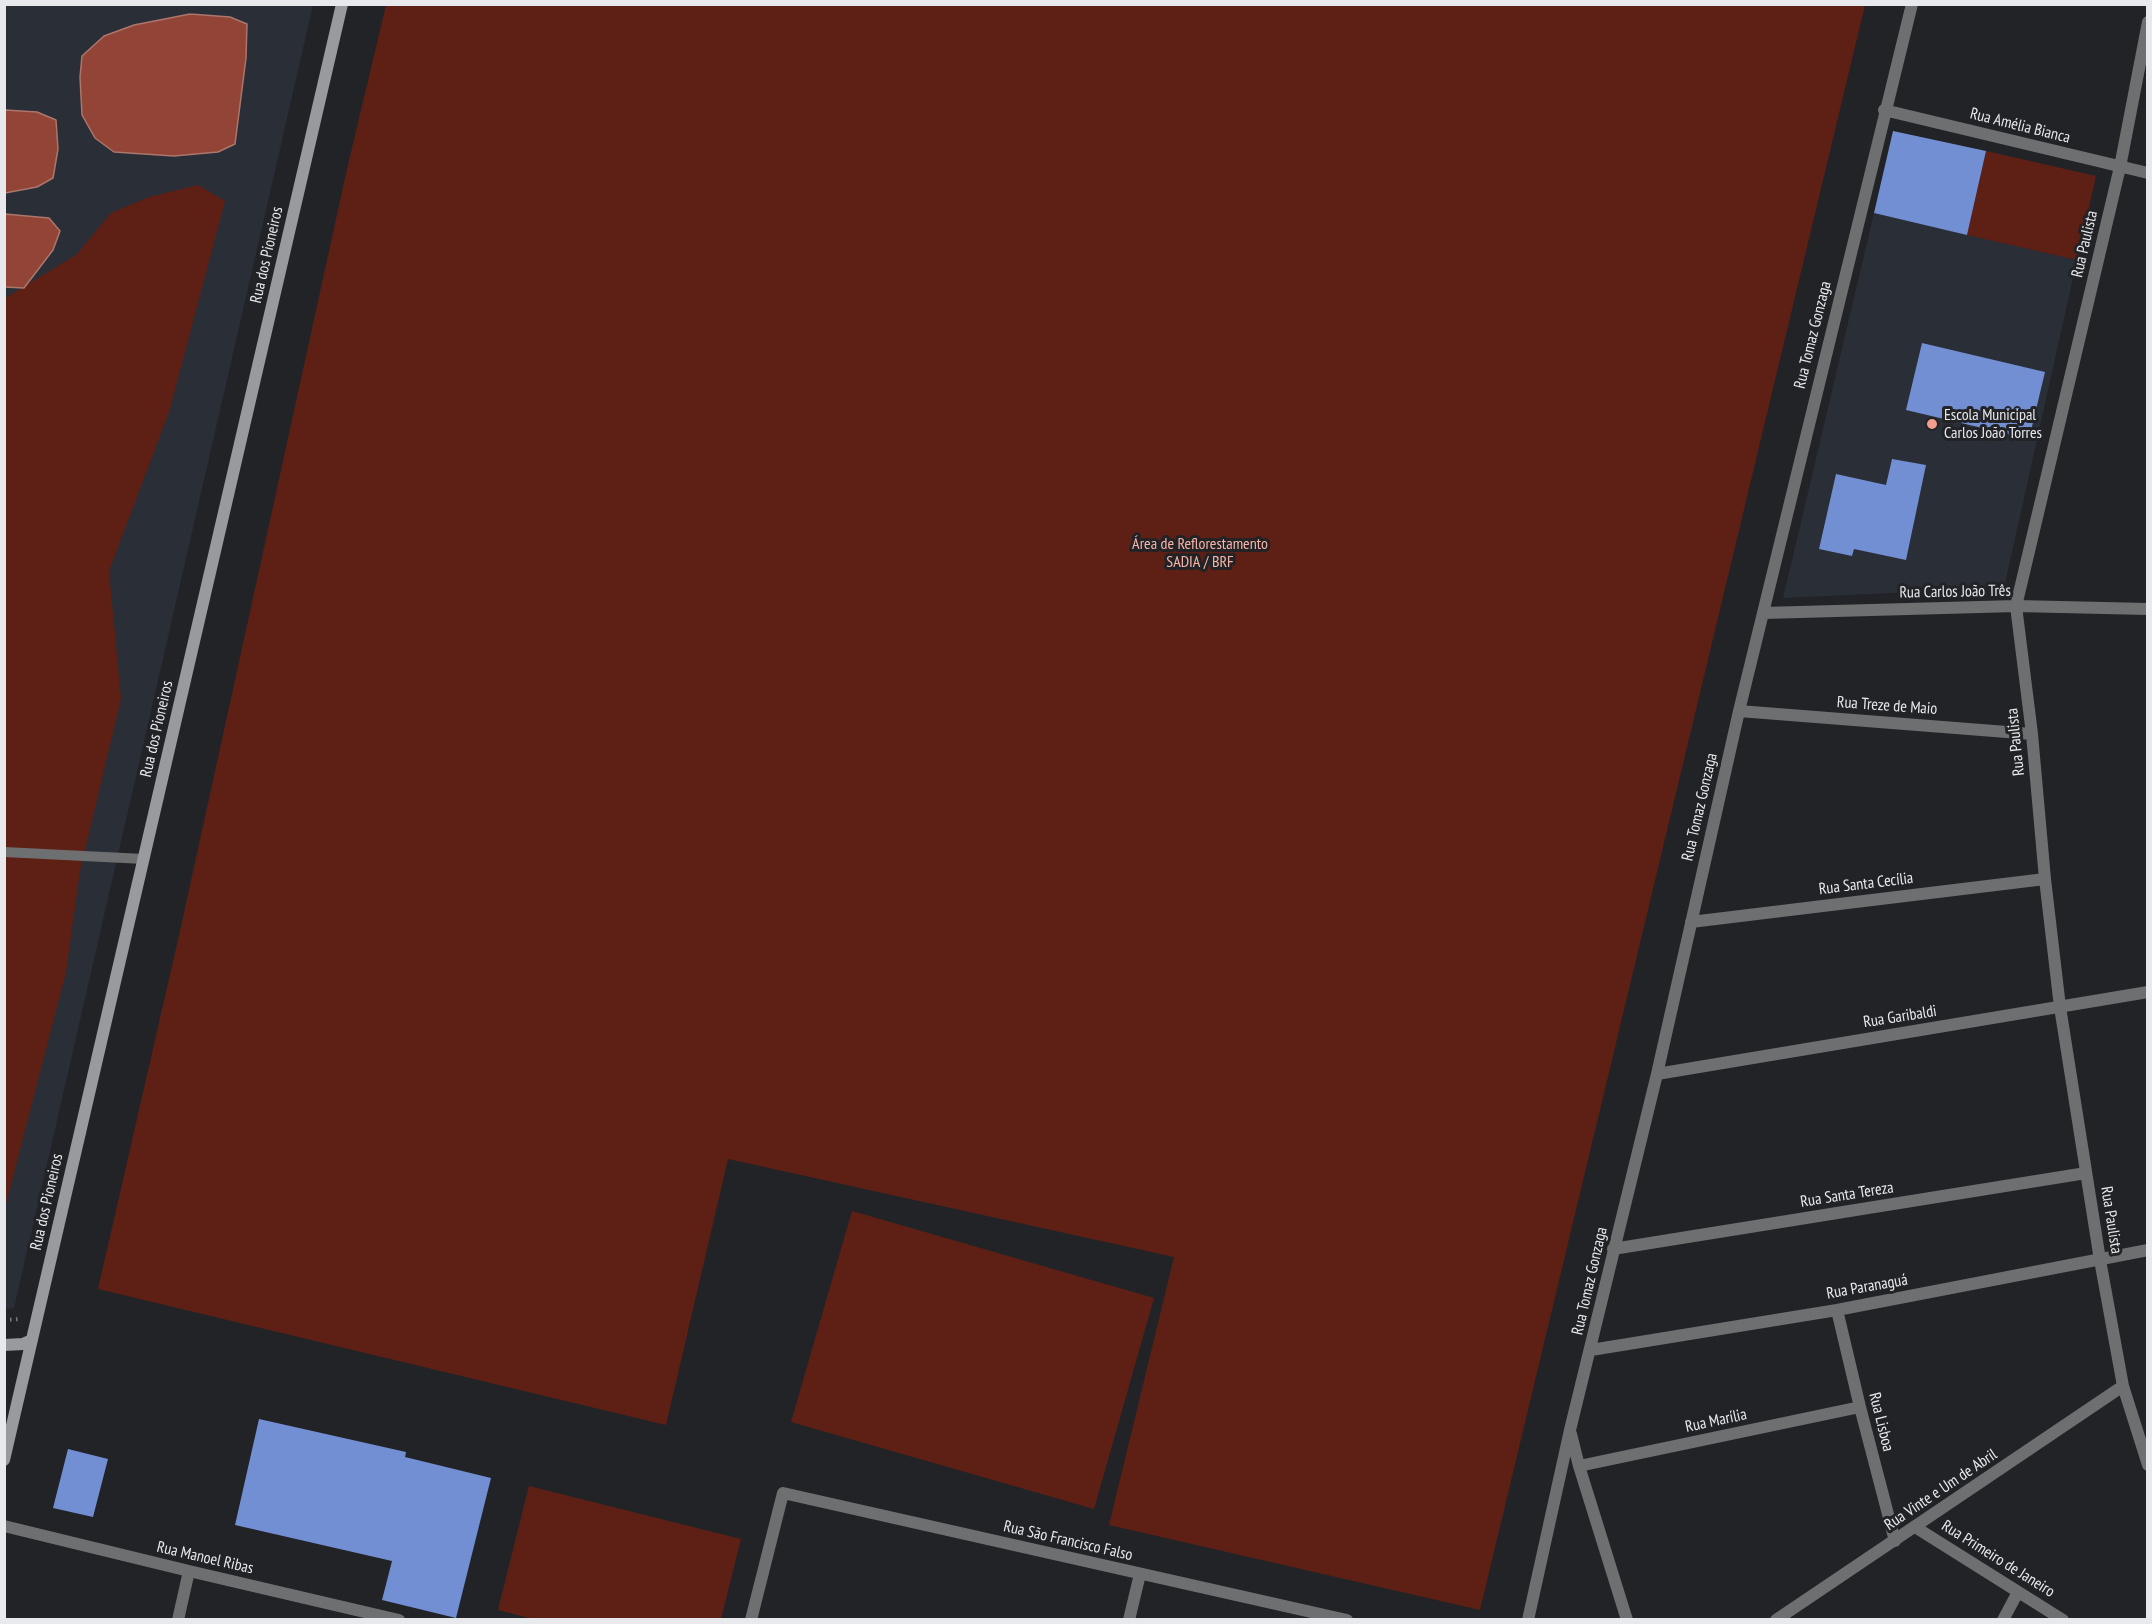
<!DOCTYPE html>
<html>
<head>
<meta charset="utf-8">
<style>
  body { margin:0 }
  #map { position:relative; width:2152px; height:1624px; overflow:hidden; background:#222327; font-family:"PT Sans Narrow",sans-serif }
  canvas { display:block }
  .frame { position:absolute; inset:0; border:6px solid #e8e9ec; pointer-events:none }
</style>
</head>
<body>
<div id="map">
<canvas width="2152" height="1624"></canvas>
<div class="frame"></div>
</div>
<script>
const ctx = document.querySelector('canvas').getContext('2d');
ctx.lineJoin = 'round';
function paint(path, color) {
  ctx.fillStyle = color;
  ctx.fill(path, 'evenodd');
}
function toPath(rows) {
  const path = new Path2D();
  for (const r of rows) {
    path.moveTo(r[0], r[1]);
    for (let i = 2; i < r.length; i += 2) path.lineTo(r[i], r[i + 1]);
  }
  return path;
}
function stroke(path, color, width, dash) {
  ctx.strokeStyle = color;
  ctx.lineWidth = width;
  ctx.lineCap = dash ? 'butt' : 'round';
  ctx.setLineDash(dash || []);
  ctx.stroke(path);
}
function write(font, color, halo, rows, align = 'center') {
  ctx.font = font + ' "PT Sans Narrow",sans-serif';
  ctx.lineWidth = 6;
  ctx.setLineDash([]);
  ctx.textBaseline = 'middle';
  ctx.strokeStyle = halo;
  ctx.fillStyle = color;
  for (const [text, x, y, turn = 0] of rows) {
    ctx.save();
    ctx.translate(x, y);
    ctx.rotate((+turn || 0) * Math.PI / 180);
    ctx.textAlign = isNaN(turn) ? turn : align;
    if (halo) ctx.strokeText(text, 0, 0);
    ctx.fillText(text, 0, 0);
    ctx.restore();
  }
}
paint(toPath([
  [5,5,313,5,14,1308,5,1309],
  [1874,213,2077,260,2004,588,1783,598]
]), '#2a2e37');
paint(toPath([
  [386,5,1865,5,1480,1610,1109,1525,1174,1257,728,1159,666,1425,98,1289,180,931,347,169],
  [1986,151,2096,176,2077,260,1967,235],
  [198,185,225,201,169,412,109,571,121,699,80,871,66,972,5,1208,5,298,76,255,111,213,149,197],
  [852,1211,1154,1298,1094,1509,791,1422],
  [529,1486,741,1539,721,1619,537,1620,498,1610]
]), '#5e2015');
const water = toPath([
  [190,14,230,17,247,24,246,58,235,144,218,152,174,156,114,152,95,138,82,115,80,77,82,56,104,36,134,25,190,14],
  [5,110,37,112,56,120,58,149,53,178,37,187,5,193,5,110],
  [5,214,49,218,60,231,53,250,24,288,5,287,5,214]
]);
paint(water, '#924436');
stroke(water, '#ac766d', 1.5);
paint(toPath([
  [1893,131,1986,151,1967,235,1874,213],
  [1922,343,2045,372,2029,439,1906,410],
  [1892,459,1926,465,1906,560,1854,549,1852,556,1819,549,1836,474,1886,485],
  [259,1419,406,1452,405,1457,491,1478,456,1618,382,1600,392,1561,235,1525],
  [68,1449,108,1459,93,1517,53,1508]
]), '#738fd4');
stroke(toPath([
  [4,1320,21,1319]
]), '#7a7b7f', 4, [1.5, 4.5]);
stroke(toPath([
  [4,852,144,859]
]), '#6e6f71', 10);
stroke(toPath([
  [2148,22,2120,167,2016,606,2032,734,2045,879,2060,1007,2100,1260,2123,1386,2148,1465],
  [1884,110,2148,173],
  [1763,613,2016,606,2148,609],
  [1739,711,2032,734],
  [1691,922,2045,879],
  [1657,1074,2148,992],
  [1613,1249,2086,1173],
  [1837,1310,1860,1407,1895,1541],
  [1591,1350,1837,1310,2148,1250],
  [1571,1434,1579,1466,1627,1620],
  [1579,1466,1860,1407],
  [4,1526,189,1571,399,1620],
  [1915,1527,2063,1620],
  [178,1620,189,1571],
  [751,1620,783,1493,1347,1620],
  [1129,1620,1140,1574],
  [1528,1620,1570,1430,1657,1074,1739,711,1912,4],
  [1776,1620,2123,1386],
  [2003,1620,2018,1592]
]), '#6e6f71', 12);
stroke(toPath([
  [4,1345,23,1344,32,1340],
  [4,1460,342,4]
]), '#989a9d', 12);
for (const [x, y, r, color] of [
  [1932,424,6,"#f49d8c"]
]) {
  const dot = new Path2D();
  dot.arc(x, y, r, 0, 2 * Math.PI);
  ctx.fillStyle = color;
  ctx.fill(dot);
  stroke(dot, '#222327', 2);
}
write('16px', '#e8e9ec', '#222327', [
  ["Rua Amélia Bianca",2020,126,14],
  ["Rua Paulista",2085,244,-77],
  ["Rua dos Pioneiros",267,255,-77],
  ["Rua Tomaz Gonzaga",1813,335,-76],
  ["Rua Carlos João Três",1955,592,-1],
  ["Rua Treze de Maio",1887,706,4],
  ["Rua dos Pioneiros",157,729,-77],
  ["Rua Paulista",2016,742,-96],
  ["Rua Tomaz Gonzaga",1700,807,-77],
  ["Rua Santa Cecília",1866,884,-7],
  ["Rua Garibaldi",1900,1017,-9],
  ["Rua Santa Tereza",1847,1195,-9],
  ["Rua dos Pioneiros",47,1202,-77],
  ["Rua Paulista",2111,1220,81],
  ["Rua Tomaz Gonzaga",1590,1281,-77],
  ["Rua Paranaguá",1867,1287,-10],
  ["Rua Marília",1716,1421,-12],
  ["Rua Lisboa",1881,1422,76],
  ["Rua Vinte e Um de Abril",1941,1490,-34],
  ["Rua São Francisco Falso",1068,1541,13],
  ["Rua Manoel Ribas",205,1558,13],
  ["Rua Primeiro de Janeiro",1998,1559,32]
]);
write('16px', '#e8e9ec', '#222327', [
  ["Escola Municipal",1944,415],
  ["Carlos João Torres",1944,433]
], 'left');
write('16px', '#f9b4a6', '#222327', [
  ["Área de Reflorestamento",1200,544],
  ["SADIA / BRF",1200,562]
]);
</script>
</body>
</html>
